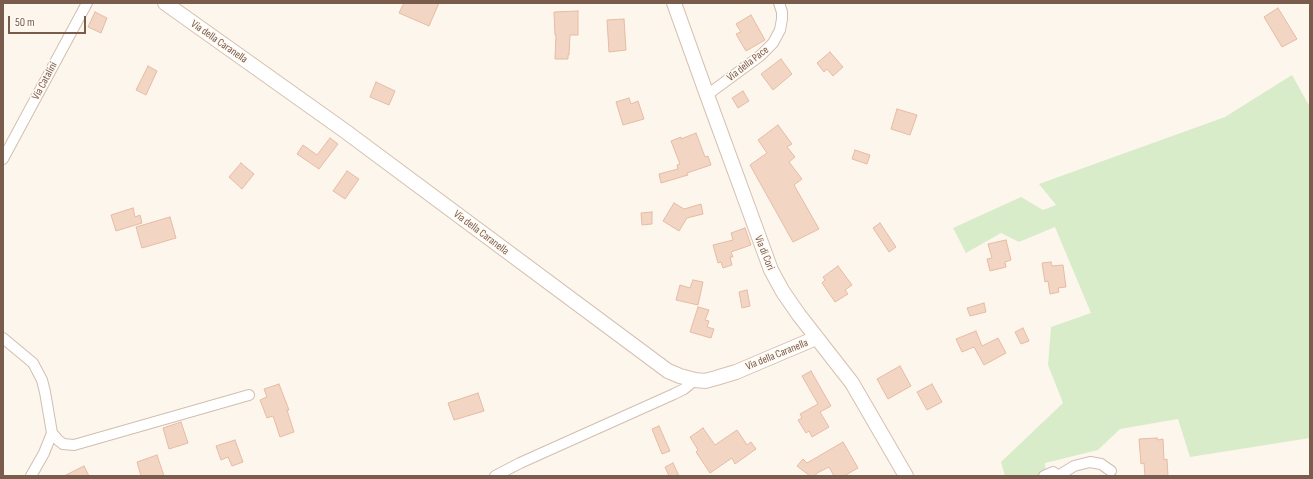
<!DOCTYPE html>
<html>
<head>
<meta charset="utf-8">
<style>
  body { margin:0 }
  #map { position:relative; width:1313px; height:479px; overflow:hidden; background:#fdf6ec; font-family:"Sofia Sans Condensed",sans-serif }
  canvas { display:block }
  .frame { position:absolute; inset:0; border:4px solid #7a5c4d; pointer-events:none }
  .scale { position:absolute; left:8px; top:16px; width:78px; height:18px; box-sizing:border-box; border:2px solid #7a5c4d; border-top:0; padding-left:5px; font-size:12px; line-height:14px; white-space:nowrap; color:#7a5c4d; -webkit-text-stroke:3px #fffaf3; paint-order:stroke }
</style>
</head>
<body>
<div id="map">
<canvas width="1313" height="479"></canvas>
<div class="frame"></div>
<div class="scale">50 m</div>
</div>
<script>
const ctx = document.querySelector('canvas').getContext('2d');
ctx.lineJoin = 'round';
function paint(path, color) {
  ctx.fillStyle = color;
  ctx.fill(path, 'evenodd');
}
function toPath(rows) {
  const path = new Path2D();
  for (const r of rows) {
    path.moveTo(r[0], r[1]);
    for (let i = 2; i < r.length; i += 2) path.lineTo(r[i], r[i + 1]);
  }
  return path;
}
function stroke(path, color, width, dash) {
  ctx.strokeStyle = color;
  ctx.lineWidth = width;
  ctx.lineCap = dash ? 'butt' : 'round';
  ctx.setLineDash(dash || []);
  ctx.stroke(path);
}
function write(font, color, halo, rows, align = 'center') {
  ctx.font = font + ' "Sofia Sans Condensed",sans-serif';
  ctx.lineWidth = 3;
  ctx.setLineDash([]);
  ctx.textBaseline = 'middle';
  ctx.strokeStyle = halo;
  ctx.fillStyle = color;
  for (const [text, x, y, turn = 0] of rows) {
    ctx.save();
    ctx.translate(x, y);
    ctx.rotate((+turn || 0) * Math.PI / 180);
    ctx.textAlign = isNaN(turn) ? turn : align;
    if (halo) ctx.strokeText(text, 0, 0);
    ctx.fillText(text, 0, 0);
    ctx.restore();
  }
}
paint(toPath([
  [1292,75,1310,107,1310,438,1190,457,1178,419,1120,429,1098,450,1045,463,1046,476,1005,476,1001,462,1063,403,1048,365,1051,327,1091,313,1055,227,1019,242,1001,233,966,253,953,228,1021,197,1043,210,1056,205,1039,184,1225,117]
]), '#d8ecc9');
const building = toPath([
  [404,3,439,3,429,26,399,13,404,3],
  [1278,8,1297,39,1282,47,1264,17,1278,8],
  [578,11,578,35,570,35,569,55,568,55,568,59,555,59,556,35,555,35,554,12,578,11],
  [95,12,107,18,101,33,88,27,95,12],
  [751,15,765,40,746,51,736,34,741,32,736,24,751,15],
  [624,19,626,50,609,52,607,20,624,19],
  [830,52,843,67,833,76,827,69,824,72,817,63,830,52],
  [781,59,792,74,773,90,761,74,781,59],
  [148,66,157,71,146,95,136,90,148,66],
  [376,82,395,91,389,105,370,97,376,82],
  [743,91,749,101,738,108,732,98,743,91],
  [629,98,631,104,638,101,644,119,623,125,616,102,629,98],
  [897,109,917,115,910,135,891,129,897,109],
  [778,125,792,144,787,147,795,157,789,162,802,179,794,185,819,229,793,242,750,165,767,153,758,140,778,125],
  [696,133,705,157,708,156,711,165,687,173,688,175,661,183,659,174,678,169,677,165,680,164,671,141,681,137,681,139,696,133],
  [330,138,338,144,319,169,297,154,303,145,317,155,330,138],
  [855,150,870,155,867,164,852,159,855,150],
  [241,163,254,174,242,189,229,177,241,163],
  [347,171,359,179,345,199,333,191,347,171],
  [674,203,684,209,701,204,703,214,687,218,679,231,663,221,674,203],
  [133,208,135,217,140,215,142,223,116,231,111,215,133,208],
  [652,212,652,224,642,225,641,213,652,212],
  [170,217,176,238,142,248,136,227,170,217],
  [880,223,896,247,889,252,873,228,880,223],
  [745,228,751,245,731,252,733,257,730,257,732,265,723,268,721,262,718,263,713,245,733,240,731,233,745,228],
  [1006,240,1011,260,1005,262,1006,267,990,271,987,259,992,258,988,244,1006,240],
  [1051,262,1052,266,1063,265,1066,287,1058,288,1059,292,1050,294,1048,281,1045,282,1042,263,1051,262],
  [838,266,852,285,845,290,848,294,835,302,822,283,825,280,823,277,838,266],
  [693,280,703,282,698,305,676,300,680,285,690,288,693,280],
  [747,290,750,306,742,308,739,292,747,290],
  [984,303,986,312,970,316,967,308,984,303],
  [698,307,709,310,705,320,709,321,707,327,714,329,711,338,690,332,698,307],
  [1023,328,1029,341,1021,344,1015,332,1023,328],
  [976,331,982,346,998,338,1006,353,984,365,974,347,962,352,956,339,976,331],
  [900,366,911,386,888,399,877,379,900,366],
  [811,371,831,406,820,412,829,427,812,437,809,431,806,433,798,420,802,418,800,414,818,404,802,376,811,371],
  [279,384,289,410,287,410,294,432,280,437,273,416,267,418,260,400,267,397,264,389,279,384],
  [932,384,942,402,927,410,917,392,932,384],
  [478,393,484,411,454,420,448,403,478,393],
  [181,422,188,443,169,449,163,428,181,422],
  [659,426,670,451,662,454,652,429,659,426],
  [703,428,715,445,737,430,747,445,751,442,756,449,735,464,732,458,710,473,696,452,698,450,690,437,703,428],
  [1157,438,1158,440,1163,439,1164,460,1167,459,1168,476,1145,476,1144,463,1141,464,1139,439,1157,438],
  [235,440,243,462,232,466,228,457,221,460,216,446,235,440],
  [843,442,858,468,844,476,834,476,829,467,817,473,815,476,810,476,797,466,803,459,807,463,843,442],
  [157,455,164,476,141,476,137,462,157,455],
  [673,463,679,476,669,476,665,467,673,463],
  [84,466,89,476,64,476,84,466]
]);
paint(building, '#f3d5c3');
stroke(building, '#e6bba3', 1);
const minor = toPath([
  [707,95,760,56,773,43,780,30,782,19,782,12,779,3],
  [3,159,87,3],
  [3,338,33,363,42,380,45,392,52,433,44,453,31,476],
  [52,433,58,440,63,444,74,445,249,395],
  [495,476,520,463,674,394,684,389,695,380],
  [1044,476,1053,472,1058,476],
  [1058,476,1074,466,1090,462,1101,464,1111,471]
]);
const secondary = toPath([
  [165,3,345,131,668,371,680,376,695,380,705,381,716,378,736,372,816,338],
  [674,3,707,95,771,270,783,292,799,315,852,383,906,476]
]);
stroke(minor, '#d1beb0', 12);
stroke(secondary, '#d6c0b0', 16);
stroke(minor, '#fff', 10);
stroke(secondary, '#fff', 14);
write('11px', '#7a5c4d', '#fffaf3', [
  ["Via della Caranella",219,42,35],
  ["Via della Pace",748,64,-38],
  ["Via Catalini",45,81,-62],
  ["Via della Caranella",481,233,37],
  ["Via di Cori",764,253,68],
  ["Via della Caranella",777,355,-22]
]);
</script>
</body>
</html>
